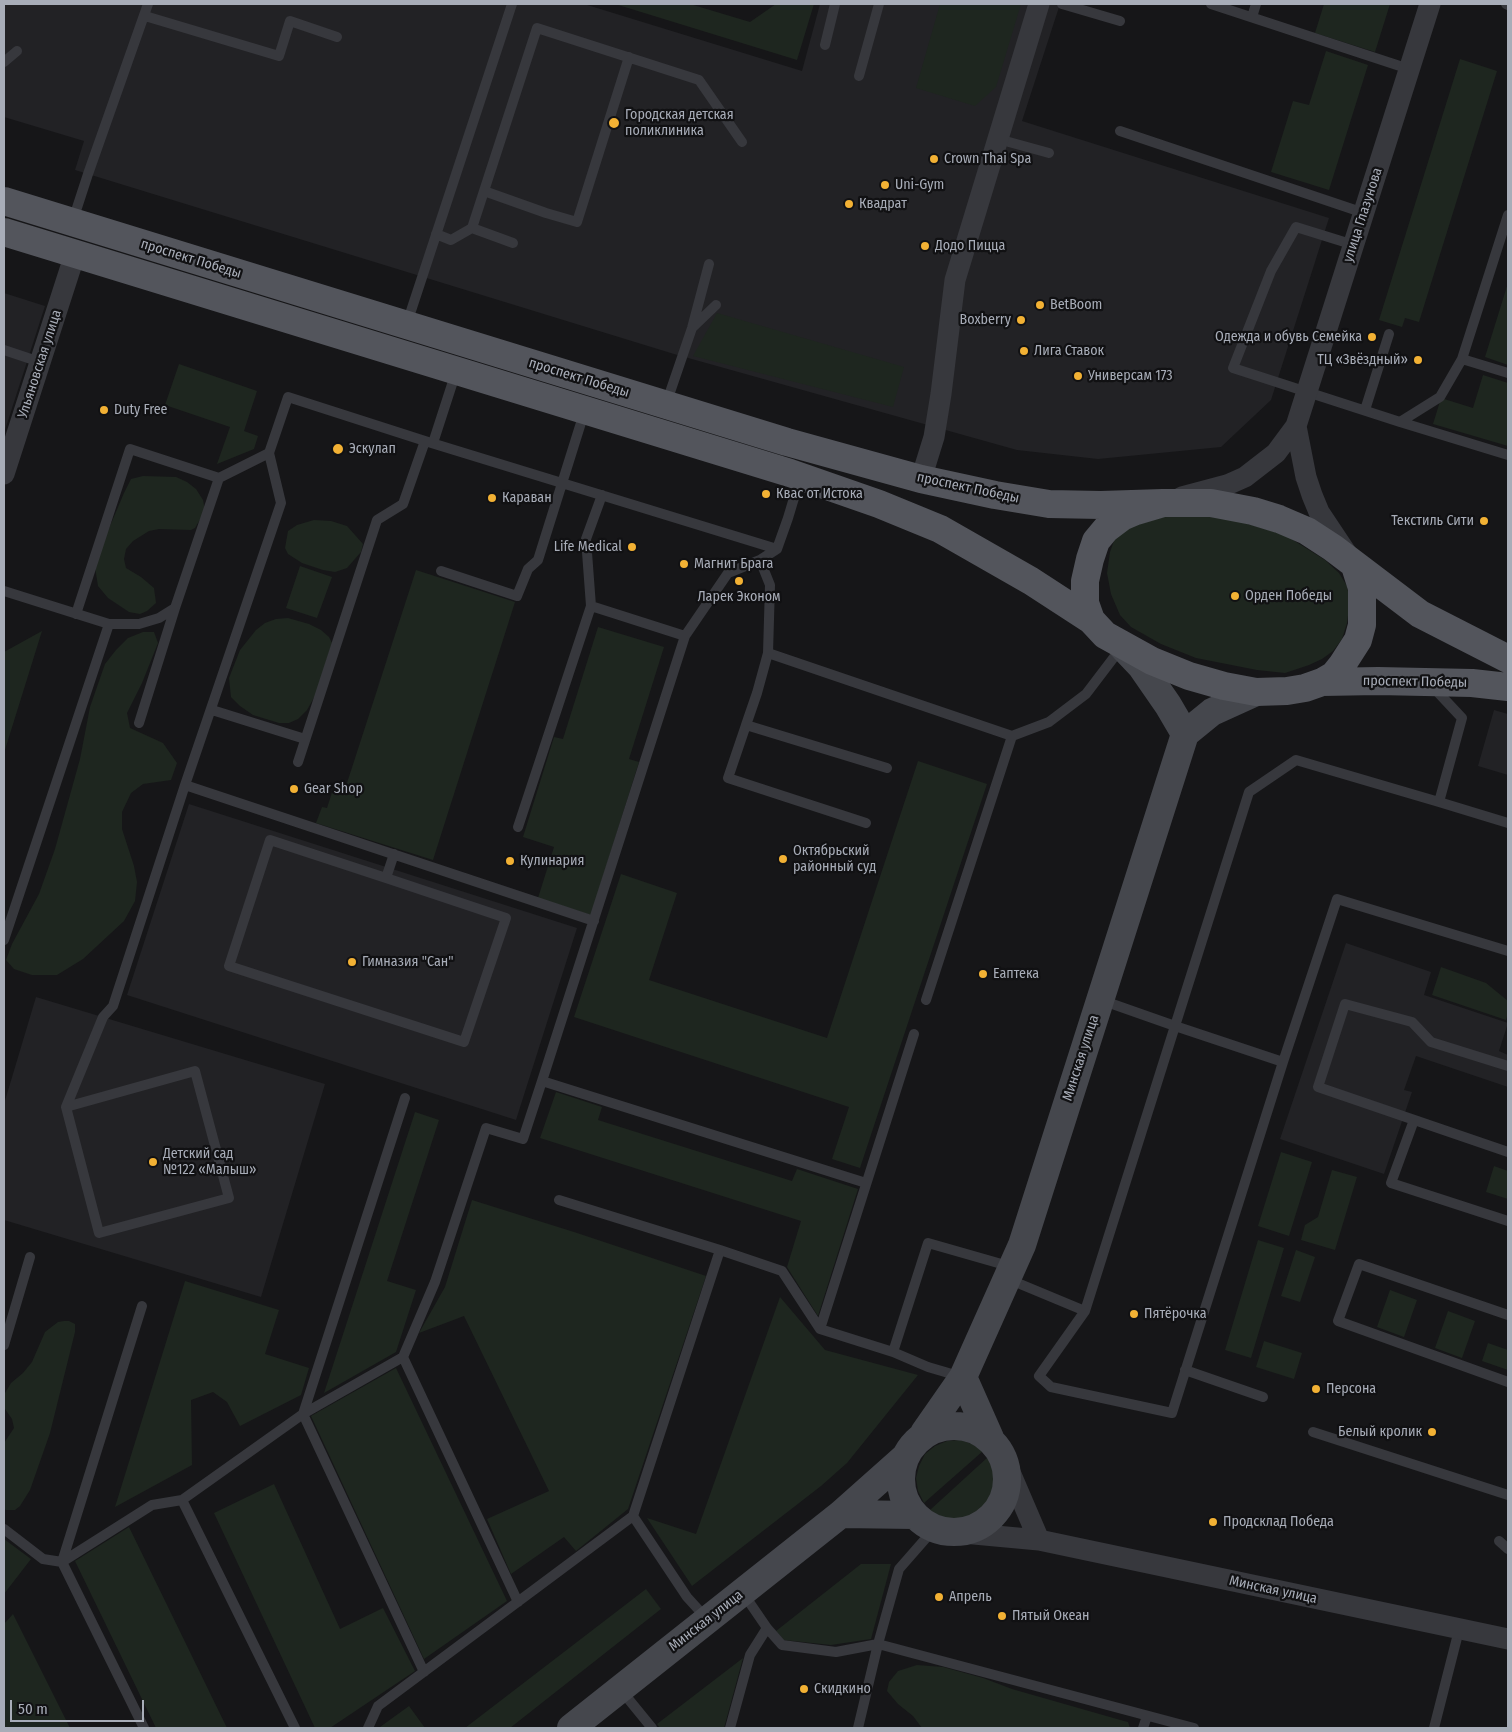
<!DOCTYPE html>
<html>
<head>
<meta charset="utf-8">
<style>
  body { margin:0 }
  #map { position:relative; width:1512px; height:1732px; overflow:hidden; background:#161618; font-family:"Fira Sans Condensed",sans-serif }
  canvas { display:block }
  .frame { position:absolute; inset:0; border:5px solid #a8adb8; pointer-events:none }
  .scale { position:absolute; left:10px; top:1700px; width:134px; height:22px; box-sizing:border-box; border:2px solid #a8adb8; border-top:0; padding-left:6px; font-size:15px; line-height:18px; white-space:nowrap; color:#a8adb8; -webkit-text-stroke:4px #111113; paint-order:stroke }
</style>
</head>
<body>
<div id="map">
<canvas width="1512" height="1732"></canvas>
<div class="frame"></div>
<div class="scale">50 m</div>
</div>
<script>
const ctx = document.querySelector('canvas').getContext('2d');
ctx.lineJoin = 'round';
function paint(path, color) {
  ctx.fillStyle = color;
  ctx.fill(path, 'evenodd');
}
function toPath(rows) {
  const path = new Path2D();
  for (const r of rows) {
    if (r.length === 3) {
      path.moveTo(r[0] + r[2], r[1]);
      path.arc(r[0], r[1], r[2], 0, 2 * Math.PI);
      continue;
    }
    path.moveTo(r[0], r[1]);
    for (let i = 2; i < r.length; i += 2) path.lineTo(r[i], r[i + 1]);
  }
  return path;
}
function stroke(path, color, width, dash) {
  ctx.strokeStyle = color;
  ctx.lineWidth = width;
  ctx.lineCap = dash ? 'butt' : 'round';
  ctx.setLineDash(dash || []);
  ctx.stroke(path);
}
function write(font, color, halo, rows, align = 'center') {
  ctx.font = font + ' "Fira Sans Condensed",sans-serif';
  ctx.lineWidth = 4.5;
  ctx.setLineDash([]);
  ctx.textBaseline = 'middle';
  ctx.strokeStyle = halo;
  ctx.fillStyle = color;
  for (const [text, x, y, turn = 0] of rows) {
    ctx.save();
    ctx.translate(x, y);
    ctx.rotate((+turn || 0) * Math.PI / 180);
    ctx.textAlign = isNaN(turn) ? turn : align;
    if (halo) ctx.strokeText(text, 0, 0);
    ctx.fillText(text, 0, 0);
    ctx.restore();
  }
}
paint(toPath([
  [4,4,584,4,802,71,820,4,1060,4,1022,121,1329,218,1271,400,1221,447,1098,459,1017,450,674,354,75,170,84,141,4,117],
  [4,293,45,306,4,433],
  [1494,710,1508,714,1508,775,1478,766],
  [189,804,577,928,516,1120,127,995],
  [1346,943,1431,972,1424,995,1508,1023,1499,1051,1508,1055,1508,1087,1416,1056,1404,1090,1412,1092,1384,1174,1280,1139],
  [36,997,325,1084,261,1297,4,1220,4,1104]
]), '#222225');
paint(toPath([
  [615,4,690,4,750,22,776,4,814,4,797,60],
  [940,4,1021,4,996,87,975,106,916,88],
  [1324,4,1390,4,1375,52,1315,33],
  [1326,51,1368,65,1329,190,1271,172,1293,101,1309,105],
  [1460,59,1497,71,1419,322,1405,318,1402,327,1379,320],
  [1508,283,1508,365,1485,357],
  [717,313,904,367,893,407,693,356],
  [179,364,257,391,244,431,258,436,254,449,217,464,230,427,165,405],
  [1483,375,1508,383,1508,446,1433,424,1441,398,1473,408],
  [143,476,176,477,187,482,196,489,203,500,205,511,195,528,191,530,159,529,149,531,133,541,126,549,124,559,126,568,141,577,154,588,156,603,147,611,140,614,129,612,108,598,98,586,95,567,99,552,124,493,131,479],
  [1177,513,1231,519,1285,535,1325,560,1339,573,1347,586,1350,601,1347,623,1342,639,1333,651,1322,659,1309,665,1285,673,1257,670,1196,658,1161,644,1131,627,1120,615,1111,594,1107,573,1110,552,1115,538,1122,529],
  [314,520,331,521,347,526,363,544,361,552,347,568,335,572,323,570,302,563,288,554,285,548,288,531,297,525],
  [300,566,332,577,317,618,286,608],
  [416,570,515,602,433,860,316,823,322,807,327,808,335,783,346,786],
  [288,618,309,624,321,630,329,637,332,643,316,694,307,710,298,719,289,723,279,723,253,715,240,706,231,697,229,678,240,650,256,630,265,623,276,619],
  [598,627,664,647,629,759,639,762,591,915,538,898,554,847,523,837,554,737,563,739],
  [42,631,4,753,4,652],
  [143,632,154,632,158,643,142,683,127,713,130,728,163,743,177,763,171,780,143,784,131,793,122,812,122,829,134,866,137,882,135,901,124,921,83,959,57,975,32,975,14,969,6,960,12,944,39,894,55,849,80,759,90,707,105,664,116,650,128,638],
  [918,761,987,784,860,1168,832,1159,849,1107,574,1017,621,874,677,893,649,980,827,1038],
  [1441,967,1486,983,1508,1001,1508,1013,1506,1020,1432,995],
  [556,1092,602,1107,598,1120,792,1181,797,1169,858,1189,818,1316,787,1267,801,1221,540,1138],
  [415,1112,439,1120,387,1281,416,1290,396,1352,324,1393],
  [1281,1152,1312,1162,1289,1236,1258,1226],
  [1494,1166,1508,1171,1508,1199,1486,1192],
  [1332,1170,1357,1177,1335,1250,1301,1240,1305,1225,1318,1217],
  [472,1200,574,1232,706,1276,628,1509,576,1551,564,1537,511,1574,487,1519,549,1491,464,1316,419,1333,445,1287],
  [1258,1240,1284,1248,1251,1358,1225,1350],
  [1296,1250,1315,1257,1300,1302,1281,1296],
  [185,1281,279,1310,265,1354,309,1368,301,1395,240,1426,227,1402,213,1392,191,1400,192,1465,115,1507],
  [1390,1290,1417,1300,1404,1337,1377,1327],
  [780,1297,825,1350,918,1375,847,1463,821,1486,692,1586,647,1518,696,1534],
  [1448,1311,1475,1321,1462,1358,1435,1348],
  [64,1321,69,1321,75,1324,75,1332,50,1433,30,1490,20,1506,15,1510,6,1510,4,1509,4,1443,14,1428,12,1419,5,1409,5,1393,11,1383,23,1373,32,1362,45,1332,58,1322],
  [1264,1341,1302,1353,1294,1379,1256,1367],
  [1488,1343,1508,1350,1508,1370,1482,1361],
  [396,1368,507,1601,424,1659,311,1416],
  [960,1440,972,1444,983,1451,924,1503,918,1491,916,1478,919,1466,925,1454,935,1446,947,1441],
  [988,1457,994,1468,996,1481,994,1494,988,1505,978,1514,966,1519,954,1520,941,1517,930,1510],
  [274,1484,340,1629,383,1608,415,1671,330,1728,315,1728,214,1513],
  [129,1527,227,1728,156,1728,75,1561],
  [4,1539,31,1559,4,1594],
  [861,1564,891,1564,871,1639,831,1645,784,1640,776,1631],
  [646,1589,661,1609,510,1728,465,1728],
  [13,1614,70,1728,4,1728,4,1624],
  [743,1658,724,1728,660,1728,657,1724],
  [917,1665,943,1667,983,1678,1012,1689,1124,1721,1128,1722,1130,1728,922,1728,913,1716,898,1704,887,1691,889,1682,898,1671],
  [409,1706,425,1728,379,1728,380,1727]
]), '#1e261f');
stroke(toPath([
  [1062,4,1120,21],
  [1211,4,1409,69],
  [1506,4,1508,5],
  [145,16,279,56,290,21,337,37],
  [1252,17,1256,4],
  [825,45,835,4],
  [4,62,17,51],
  [859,76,879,4],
  [1120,131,1364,213],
  [998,139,1049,153],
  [484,191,537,28,699,80,742,142],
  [73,220,88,174,148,4],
  [436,234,451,240,472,228],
  [513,243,472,228,484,191,546,213,577,222,629,57],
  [1354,245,1296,227,1271,271,1233,368,1400,422,1440,397,1462,359,1508,373],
  [407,323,512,4],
  [692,328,716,305],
  [4,350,40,362],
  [1462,359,1508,215],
  [666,404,692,328,709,264],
  [1365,410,1389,334],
  [1400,422,1508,455],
  [433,443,456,372],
  [760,560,770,585,768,653,1012,736,1049,722,1086,694,1121,648],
  [441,571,517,596,528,569,538,560,585,410],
  [4,591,109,624,4,940],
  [591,606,586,539,602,495],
  [76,614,130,449,219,478,269,453,288,397,425,441,777,549],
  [109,624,139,624,159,618,175,608],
  [768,653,757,693,746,725,887,768],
  [1432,686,1462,718,1439,802,1508,823],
  [212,710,305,739],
  [139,723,175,608,219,478],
  [746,725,728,778,866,823],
  [298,762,377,520,403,504,425,441],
  [185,785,594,921],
  [518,827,591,606,685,636],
  [386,878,270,840,229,966,464,1042,506,918,386,878,394,854],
  [926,1000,1012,736],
  [1101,1000,1175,1026,1249,792,1296,760,1439,802],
  [1283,1062,1172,1413,1051,1387,1039,1376,1085,1311,1175,1026,1283,1062,1337,899,1508,951],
  [1508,1066,1431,1042,1412,1022,1345,1004,1318,1087,1508,1152],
  [542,1081,685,636,728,573,760,560,777,549,788,518,800,478],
  [66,1107,99,1233,229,1198,195,1071,66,1107,103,1017,113,1006,185,785,281,503,269,453],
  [1414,1120,1391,1183,1508,1221],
  [559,1200,720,1250],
  [1008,1279,1085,1311],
  [1508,1315,1359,1264,1338,1321,1508,1382],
  [820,1329,914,1034],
  [4,1345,30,1257],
  [893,1352,928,1243,1012,1267],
  [403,1357,518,1602],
  [1185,1370,1263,1397],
  [1313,1432,1508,1495],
  [182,1500,295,1728],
  [633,1516,687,1597,707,1619],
  [4,1529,43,1559,62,1562,144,1728],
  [934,1529,899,1569,878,1644,1194,1728],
  [1499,1541,1508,1549],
  [62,1562,152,1505,182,1500,303,1414,405,1098],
  [62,1562,142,1306],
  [743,1593,767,1628,782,1645,836,1652,878,1644,858,1728],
  [424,1672,303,1414,403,1357,435,1282,486,1128,523,1139,542,1081,866,1183],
  [621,1690,652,1728],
  [368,1728,378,1706,633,1516,720,1250,782,1271,820,1329,893,1352,928,1367,962,1377],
  [730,1728,750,1655,767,1628],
  [1143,1728,1147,1716],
  [1434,1728,1459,1630]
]), '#37383d', 10);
stroke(toPath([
  [1296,426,1306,477,1312,495,1319,512,1347,554],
  [4,474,75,254],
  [921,479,934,437,941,394,955,280,1039,4],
  [1182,497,1227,485,1245,477,1276,453,1296,426,1430,4],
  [1006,1463,1039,1540],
  [963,1533,1039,1540,1508,1639]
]), '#37383d', 21);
stroke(toPath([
  [1122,646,1141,666,1168,705,1185,734],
  [963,1377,990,1438],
  [954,1479,53],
  [924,1433,963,1377,1022,1245,1185,734,1212,712,1256,692],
  [841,1514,914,1515],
  [571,1728,841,1514,904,1458]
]), '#45474d', 28);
stroke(toPath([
  [4,201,787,442,921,479,995,495,1049,504,1101,505,1163,503],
  [4,232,790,473,879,504,940,529,1031,581,1091,620],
  [1355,566,1362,588,1362,625,1358,640,1342,665,1334,675,1322,682,1305,688,1287,691,1256,692,1224,686,1189,676,1152,661,1105,635,1091,620,1085,603,1085,581,1090,559,1096,541,1106,529,1122,517,1136,511,1163,503,1211,503,1253,511,1279,519,1307,531,1333,548,1420,614,1508,659],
  [1322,682,1378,681,1472,683,1508,687]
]), '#53555c', 28);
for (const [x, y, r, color] of [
  [614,123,6,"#f2b134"],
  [934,159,5,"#f2b134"],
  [885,185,5,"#f2b134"],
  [849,204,5,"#f2b134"],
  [925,246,5,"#f2b134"],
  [1040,305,5,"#f2b134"],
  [1021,320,5,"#f2b134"],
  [1372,337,5,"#f2b134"],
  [1024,351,5,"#f2b134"],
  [1418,360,5,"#f2b134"],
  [1078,376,5,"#f2b134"],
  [104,410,5,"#f2b134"],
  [338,449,6,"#f2b134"],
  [766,494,5,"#f2b134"],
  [492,498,5,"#f2b134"],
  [1484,521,5,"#f2b134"],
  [632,547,5,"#f2b134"],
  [684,564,5,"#f2b134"],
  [739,581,5,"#f2b134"],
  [1235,596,5,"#f2b134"],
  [294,789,5,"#f2b134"],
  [783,859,5,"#f2b134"],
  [510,861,5,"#f2b134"],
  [352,962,5,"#f2b134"],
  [983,974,5,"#f2b134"],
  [153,1162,5,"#f2b134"],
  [1134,1314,5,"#f2b134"],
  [1316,1389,5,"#f2b134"],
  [1432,1432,5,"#f2b134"],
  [1213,1522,5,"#f2b134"],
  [939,1597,5,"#f2b134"],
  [1002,1616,5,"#f2b134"],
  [804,1689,5,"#f2b134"]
]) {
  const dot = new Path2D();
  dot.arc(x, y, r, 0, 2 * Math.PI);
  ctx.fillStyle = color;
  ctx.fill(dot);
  stroke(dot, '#111113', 2);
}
write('14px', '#a8adb8', '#111113', [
  ["Городская детская",625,115],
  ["поликлиника",625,131],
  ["Crown Thai Spa",944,159],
  ["Uni-Gym",895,185],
  ["Квадрат",859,204],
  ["Додо Пицца",935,246],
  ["BetBoom",1050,305],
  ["Boxberry",1011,320,"right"],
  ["Одежда и обувь Семейка",1362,337,"right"],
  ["Лига Ставок",1034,351],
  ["ТЦ «Звёздный»",1408,360,"right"],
  ["Универсам 173",1088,376],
  ["Duty Free",114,410],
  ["Эскулап",349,449],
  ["Квас от Истока",776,494],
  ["Караван",502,498],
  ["Текстиль Сити",1474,521,"right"],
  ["Life Medical",622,547,"right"],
  ["Магнит Брага",694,564],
  ["Орден Победы",1245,596],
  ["Ларек Эконом",739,597,"center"],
  ["Gear Shop",304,789],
  ["Октябрьский",793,851],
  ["районный суд",793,867],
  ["Кулинария",520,861],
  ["Гимназия \"Сан\"",362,962],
  ["Еаптека",993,974],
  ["Детский сад",163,1154],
  ["№122 «Малыш»",163,1170],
  ["Пятёрочка",1144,1314],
  ["Персона",1326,1389],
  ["Белый кролик",1422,1432,"right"],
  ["Продсклад Победа",1223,1522],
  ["Апрель",949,1597],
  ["Пятый Океан",1012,1616],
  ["Скидкино",814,1689]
], 'left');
write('14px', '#a8adb8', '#111113', [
  ["улица Глазунова",1363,215,-72],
  ["проспект Победы",191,259,17],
  ["Ульяновская улица",40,364,-72],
  ["проспект Победы",579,378,17],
  ["проспект Победы",968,488,12],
  ["проспект Победы",1415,682,1],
  ["Минская улица",1081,1058,-72],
  ["Минская улица",1273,1590,12],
  ["Минская улица",706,1621,-38]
]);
</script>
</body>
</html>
